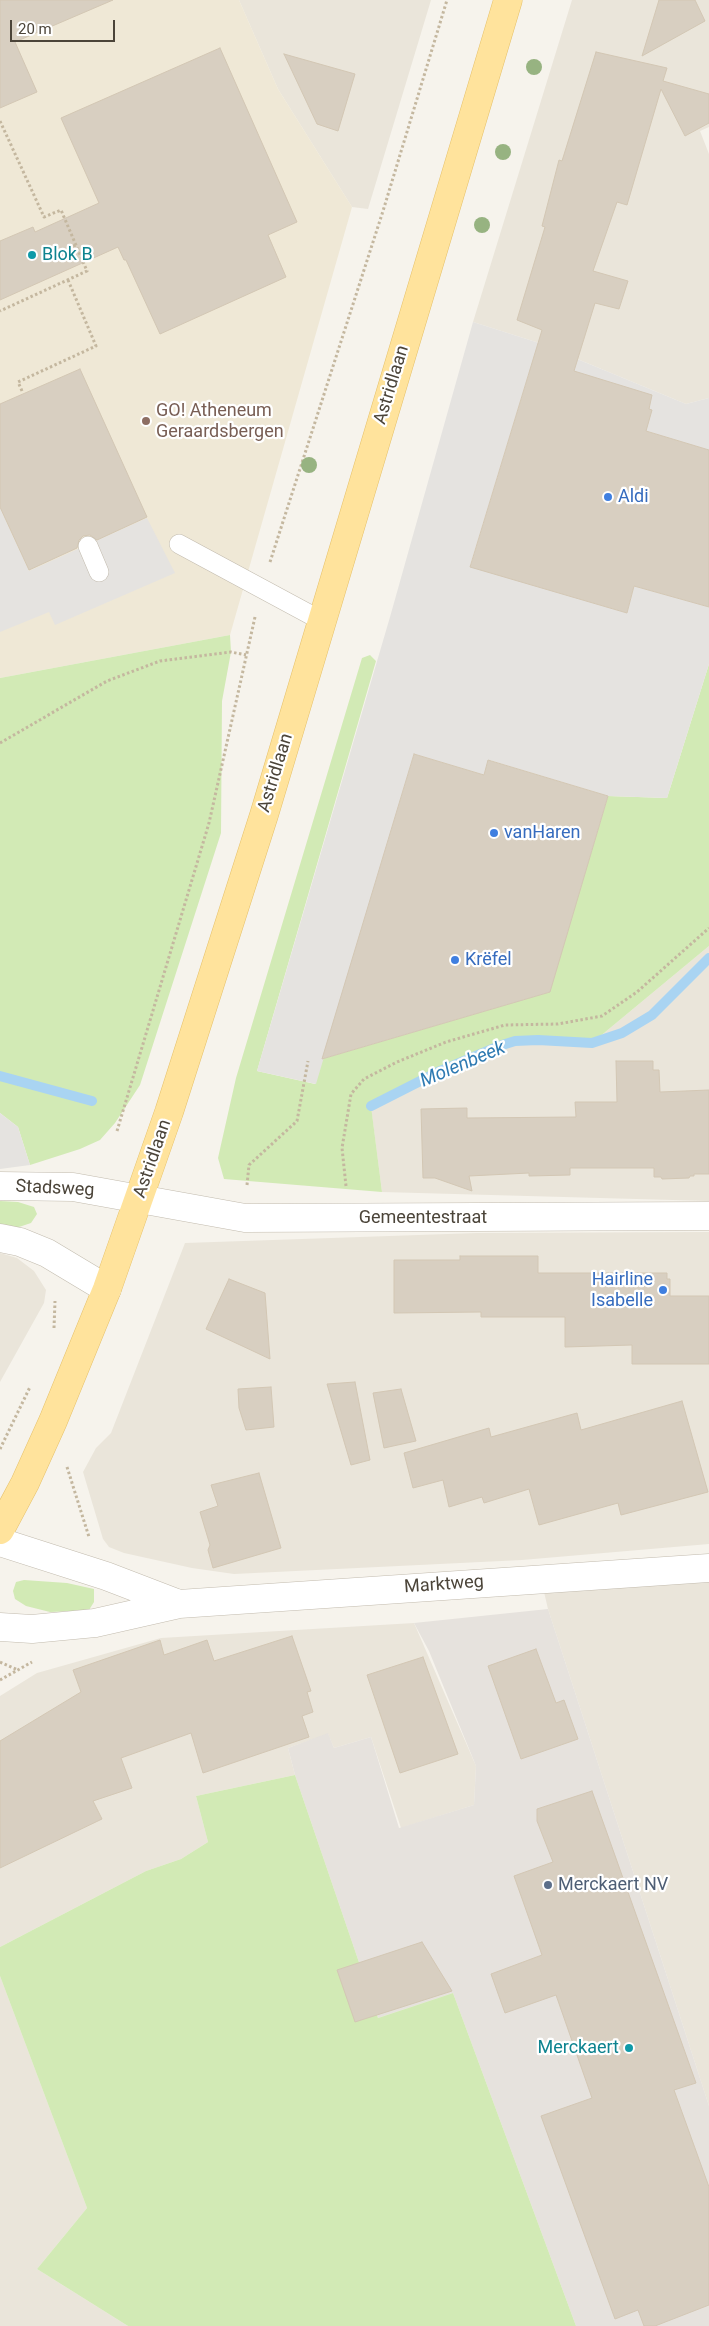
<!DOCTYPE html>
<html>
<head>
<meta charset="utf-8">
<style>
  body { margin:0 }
  #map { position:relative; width:709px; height:2326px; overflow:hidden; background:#f6f3ec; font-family:Roboto,sans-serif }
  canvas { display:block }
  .scale { position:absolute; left:10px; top:20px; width:105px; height:22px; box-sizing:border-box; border:2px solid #4b4439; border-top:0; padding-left:6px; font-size:15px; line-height:18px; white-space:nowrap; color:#4b4439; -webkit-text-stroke:4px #fff; paint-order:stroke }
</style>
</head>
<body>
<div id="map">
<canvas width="709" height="2326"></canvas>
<div class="scale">20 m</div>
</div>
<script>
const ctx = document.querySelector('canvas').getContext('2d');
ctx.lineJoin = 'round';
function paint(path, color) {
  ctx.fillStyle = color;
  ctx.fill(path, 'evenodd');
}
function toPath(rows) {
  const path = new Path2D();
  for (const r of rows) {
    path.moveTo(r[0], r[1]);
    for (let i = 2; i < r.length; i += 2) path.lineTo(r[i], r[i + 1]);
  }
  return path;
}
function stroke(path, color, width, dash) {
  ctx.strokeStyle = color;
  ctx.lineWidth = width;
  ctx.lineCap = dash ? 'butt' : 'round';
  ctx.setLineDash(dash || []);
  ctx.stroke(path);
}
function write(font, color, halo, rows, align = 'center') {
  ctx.font = font + ' Roboto,sans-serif';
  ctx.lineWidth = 4.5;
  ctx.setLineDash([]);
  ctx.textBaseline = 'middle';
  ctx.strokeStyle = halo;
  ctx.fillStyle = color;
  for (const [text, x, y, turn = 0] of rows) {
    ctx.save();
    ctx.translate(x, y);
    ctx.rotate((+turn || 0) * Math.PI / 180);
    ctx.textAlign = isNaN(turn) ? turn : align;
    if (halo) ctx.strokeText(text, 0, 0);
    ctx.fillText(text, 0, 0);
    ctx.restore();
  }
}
paint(toPath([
  [239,0,431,0,368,209,352,207,278,89],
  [572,0,709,0,709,127,700,131,709,154,709,398,686,404,536,342,473,322],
  [709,946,709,1201,382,1192,371,1107,440,1071,499,1046,515,1041,538,1040,592,1043],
  [709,1232,709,1544,522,1560,234,1574,192,1568,124,1553,109,1547,103,1539,83,1472,96,1448,111,1433,185,1243,477,1233],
  [0,1253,17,1258,34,1271,46,1290,44,1303,0,1382],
  [709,1568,709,2106,548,1609,541,1579],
  [414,1623,476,1766,474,1805,401,1828,371,1737,334,1748,328,1734,288,1748,295,1775,196,1796,208,1842,181,1859,146,1871,0,1947,0,1696,37,1673,161,1638],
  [0,1976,87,2208,37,2269,128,2326,0,2326]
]), '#eae5da');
paint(toPath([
  [548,1609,709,2106,709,2326,576,2326,453,1993,378,2018,295,1775,288,1748,328,1733,334,1748,371,1737,399,1828,474,1805,476,1766,429,1651,414,1623]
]), '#e6e2dd');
paint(toPath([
  [0,0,239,0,278,89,352,207,230,635,0,678]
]), '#efe8d6');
paint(toPath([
  [230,635,231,652,222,701,221,833,140,1085,115,1123,100,1140,80,1149,30,1165,18,1127,0,1113,0,678],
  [370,655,376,661,257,1071,315,1084,322,1059,549,992,608,796,667,798,709,664,709,946,592,1043,538,1040,515,1041,499,1046,440,1071,371,1106,382,1192,224,1179,218,1158,236,1078,362,658],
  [0,1201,18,1202,34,1207,37,1214,31,1223,13,1229,0,1227],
  [24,1580,67,1583,94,1589,94,1602,89,1610,73,1611,50,1612,26,1606,15,1599,13,1591,16,1582],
  [295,1775,378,2018,453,1993,576,2326,128,2326,37,2269,87,2208,0,1976,0,1947,146,1871,181,1859,208,1842,196,1796]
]), '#d2eab5');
paint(toPath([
  [473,322,536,342,686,404,709,398,709,450,646,431,529,373,470,566,627,613,634,586,709,607,709,664,667,798,608,796,489,760,484,775,414,754,316,1084,257,1071,390,617],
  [0,508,29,571,147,518,175,573,55,625,49,612,0,632],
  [0,1113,18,1127,30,1165,0,1169]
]), '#e5e3e0');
stroke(toPath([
  [0,1076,92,1101],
  [371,1106,440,1071,499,1046,515,1041,538,1040,592,1043,622,1033,652,1015,709,958]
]), '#a9d4f2', 10);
const building = toPath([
  [0,0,113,0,15,42,37,92,0,108,0,0],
  [659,0,695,0,705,21,642,56,659,0],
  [220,48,297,222,268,235,286,277,160,334,126,260,124,260,118,247,0,300,0,241,33,227,35,232,99,203,61,118,220,48],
  [596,52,667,68,663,81,709,94,709,123,685,136,661,89,627,205,617,202,593,271,628,281,619,309,595,303,574,371,652,395,649,409,652,410,646,431,709,450,709,607,634,586,627,613,470,567,542,330,517,320,545,227,542,226,559,160,562,161,596,52],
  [284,54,355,74,338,131,317,124,284,54],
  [80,369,147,517,97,540,90,535,83,536,79,540,77,548,29,570,0,507,0,404,80,369],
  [414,754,484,775,488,760,608,796,550,992,322,1059,414,754],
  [616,1061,653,1061,653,1070,659,1070,660,1092,709,1090,709,1174,694,1174,694,1176,690,1176,689,1178,662,1179,661,1177,654,1177,654,1168,570,1168,570,1175,529,1176,529,1173,469,1176,472,1191,435,1178,423,1178,421,1109,467,1108,467,1118,576,1117,575,1102,617,1102,616,1061],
  [460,1256,538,1256,538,1273,667,1273,667,1279,670,1279,670,1296,709,1296,709,1364,632,1364,632,1345,565,1347,565,1317,481,1317,481,1312,394,1313,394,1260,460,1260,460,1256],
  [229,1279,265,1293,270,1359,206,1329,229,1279],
  [355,1382,370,1460,351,1465,327,1384,355,1382],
  [271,1387,274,1427,246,1430,239,1408,238,1389,271,1387],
  [401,1389,416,1441,384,1448,373,1393,401,1389],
  [682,1401,708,1492,621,1515,618,1503,539,1525,529,1489,484,1503,482,1497,449,1507,443,1480,413,1488,404,1453,489,1428,491,1437,577,1413,581,1430,682,1401],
  [259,1473,281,1548,213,1568,208,1550,210,1545,200,1512,218,1506,211,1485,259,1473],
  [292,1636,311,1691,307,1692,313,1712,302,1716,309,1737,203,1773,191,1733,121,1758,132,1788,93,1801,102,1819,0,1868,0,1741,81,1692,73,1670,160,1640,164,1655,207,1640,214,1661,292,1636],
  [536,1649,556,1703,564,1700,578,1739,521,1759,488,1666,536,1649],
  [423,1657,458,1754,400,1773,367,1675,423,1657],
  [592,1791,696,2083,674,2090,709,2187,709,2305,655,2326,644,2326,638,2310,615,2319,541,2116,592,2098,556,1995,505,2013,491,1974,542,1955,514,1876,553,1862,537,1821,537,1809,592,1791],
  [422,1942,452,1991,355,2022,337,1970,422,1942]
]);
paint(building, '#d8cfc1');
stroke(building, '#d3c7b4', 1);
const service = toPath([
  [179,544,322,621],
  [88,546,99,572]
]);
const minor = toPath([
  [0,1186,73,1187,245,1218,709,1216],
  [0,1238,20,1242,47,1253,107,1289]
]);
const tertiary = toPath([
  [0,1542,106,1576,179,1604],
  [0,1627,32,1629,95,1623,179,1604,709,1568]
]);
const primary = toPath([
  [0,1530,25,1483,53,1421,107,1289,169,1112,264,815,508,0]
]);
stroke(service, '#c2bbae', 20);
stroke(minor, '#c2bbae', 29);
stroke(tertiary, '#c2bbae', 29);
stroke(primary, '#e6c16a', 29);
stroke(toPath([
  [0,121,44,217,61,210,87,271,0,311],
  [64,250,76,245],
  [22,391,18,382,96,346,68,280],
  [270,562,383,211,447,0],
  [0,743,107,681,160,661,231,652,246,655],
  [117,1131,209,823,255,617],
  [247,1185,249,1165,297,1121,308,1061],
  [346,1186,342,1148,351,1094,364,1079,397,1062,446,1042,505,1025,558,1024,602,1016,637,992,709,928],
  [54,1328,55,1301],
  [0,1449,30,1387],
  [67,1467,89,1537],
  [0,1662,18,1670],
  [0,1680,32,1662]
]), '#c4b79f', 3, [2.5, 2.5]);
stroke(service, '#fff', 19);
stroke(minor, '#fff', 28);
stroke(tertiary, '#fff', 28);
stroke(primary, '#ffe39c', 28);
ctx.fillStyle = '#97b381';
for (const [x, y] of [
  [534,67],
  [503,152],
  [482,225],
  [309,465]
]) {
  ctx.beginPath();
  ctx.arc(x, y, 8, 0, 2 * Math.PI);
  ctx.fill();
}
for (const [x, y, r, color] of [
  [32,255,5,"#0f9aa8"],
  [146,421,5,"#8d6e63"],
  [608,497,5,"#3f7fe0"],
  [494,833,5,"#3f7fe0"],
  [455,960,5,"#3f7fe0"],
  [663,1290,5,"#3f7fe0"],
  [548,1885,5,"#5c6f8a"],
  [629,2048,5,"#0f9aa8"]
]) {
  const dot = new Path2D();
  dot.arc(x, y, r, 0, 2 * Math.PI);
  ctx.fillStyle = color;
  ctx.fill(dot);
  stroke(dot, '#fff', 2);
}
write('18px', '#0d838f', '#fff', [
  ["Blok B",42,255],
  ["Merckaert",619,2048,"right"]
], 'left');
write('18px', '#4b4439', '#fff', [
  ["Astridlaan",392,385,-73],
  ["Astridlaan",276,773,-73],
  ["Astridlaan",153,1159,-71],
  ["Stadsweg",55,1189,3],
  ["Gemeentestraat",423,1218],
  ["Marktweg",444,1585,-4]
]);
write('18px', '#785e54', '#fff', [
  ["GO! Atheneum",156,411],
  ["Geraardsbergen",156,432]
], 'left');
write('18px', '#366cbe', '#fff', [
  ["Aldi",618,497],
  ["vanHaren",504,833],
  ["Krëfel",465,960],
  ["Hairline",653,1280,"right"],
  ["Isabelle",653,1301,"right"]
], 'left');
write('18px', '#4e5e75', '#fff', [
  ["Merckaert NV",558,1885]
], 'left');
write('italic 19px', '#2e7ab2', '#fff', [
  ["Molenbeek",463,1065,-23]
]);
</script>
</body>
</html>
